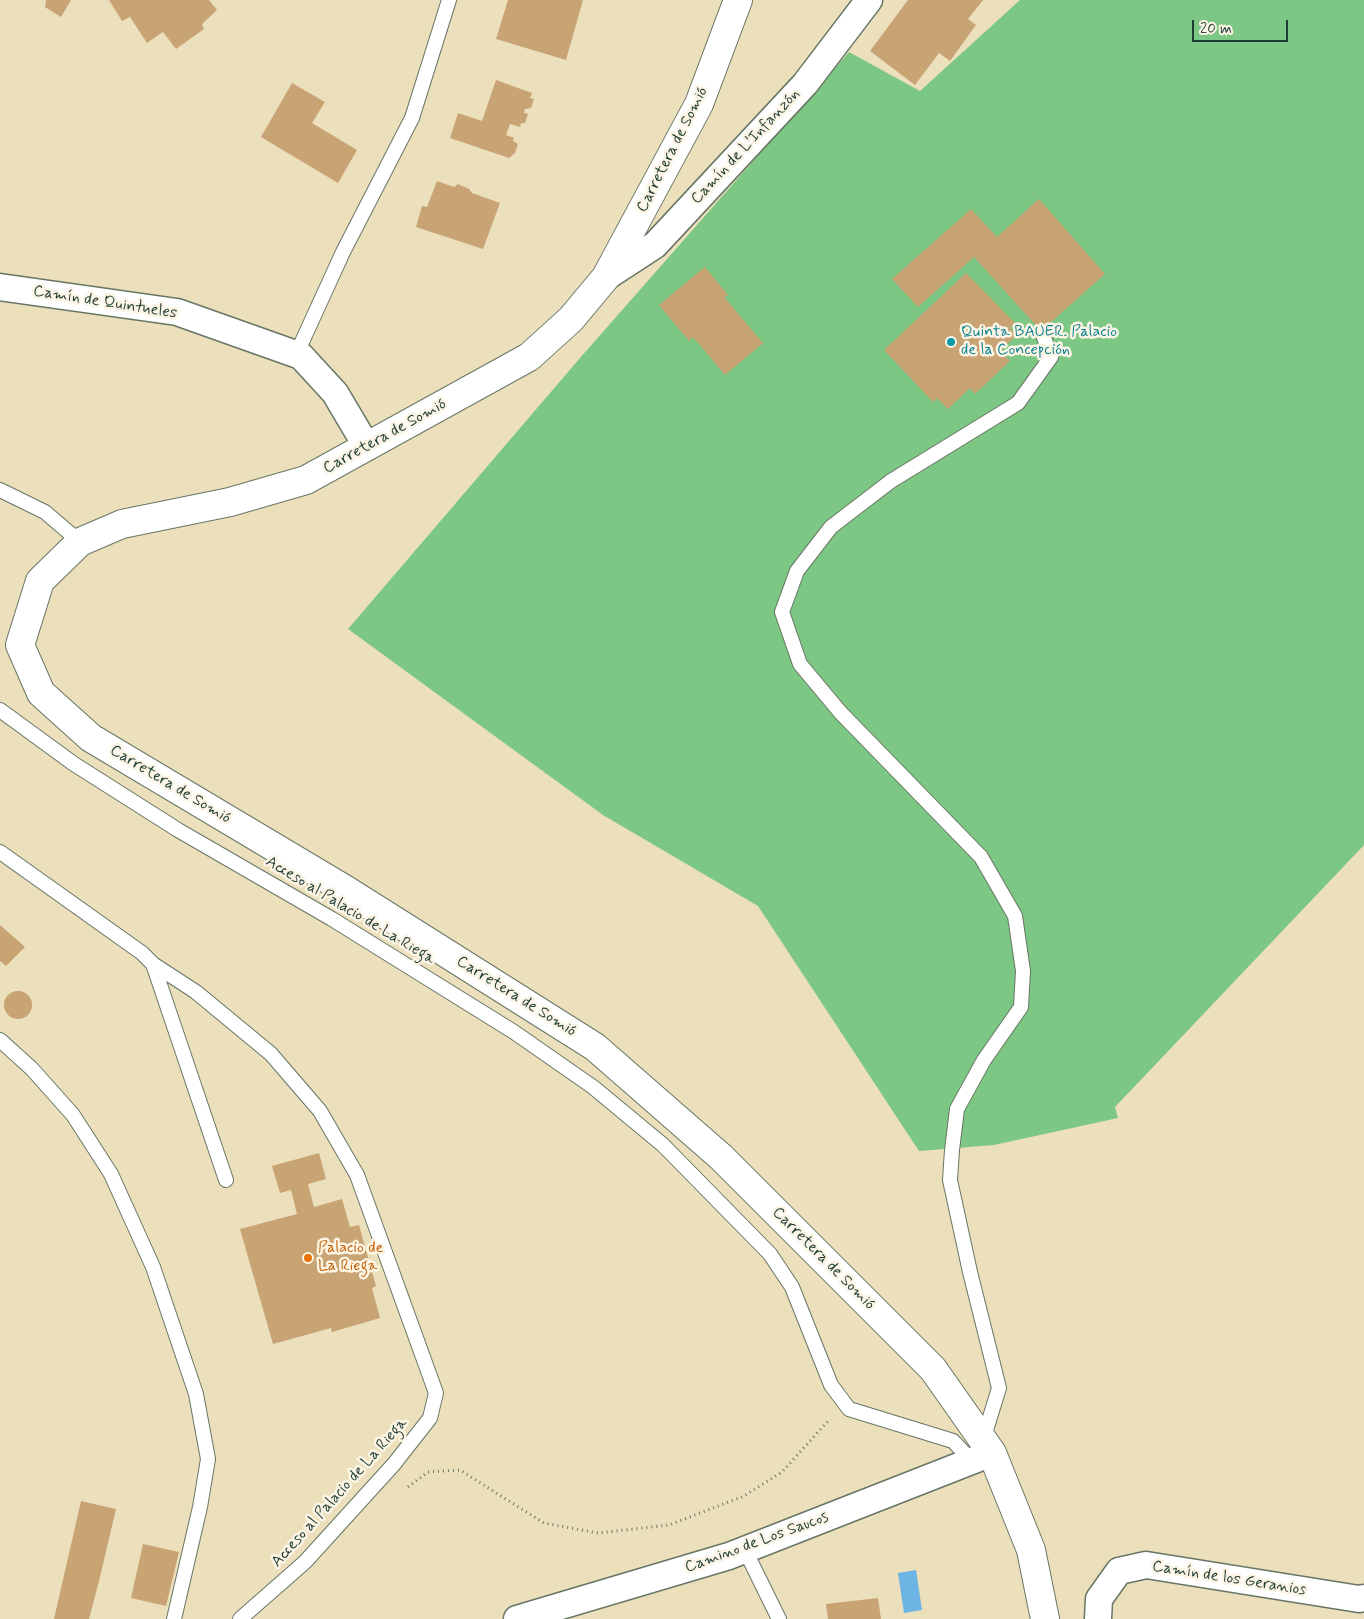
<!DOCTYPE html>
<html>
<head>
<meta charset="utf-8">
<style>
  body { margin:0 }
  #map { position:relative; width:1364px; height:1619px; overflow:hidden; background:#ecdfbc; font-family:Mynerve,sans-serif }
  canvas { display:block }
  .scale { position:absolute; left:1192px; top:20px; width:96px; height:22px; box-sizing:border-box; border:2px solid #1f3d34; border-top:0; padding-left:6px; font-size:15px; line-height:18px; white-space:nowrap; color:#1f3d34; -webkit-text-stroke:4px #fcf5e5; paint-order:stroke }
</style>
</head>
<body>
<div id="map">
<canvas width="1364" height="1619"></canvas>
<div class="scale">20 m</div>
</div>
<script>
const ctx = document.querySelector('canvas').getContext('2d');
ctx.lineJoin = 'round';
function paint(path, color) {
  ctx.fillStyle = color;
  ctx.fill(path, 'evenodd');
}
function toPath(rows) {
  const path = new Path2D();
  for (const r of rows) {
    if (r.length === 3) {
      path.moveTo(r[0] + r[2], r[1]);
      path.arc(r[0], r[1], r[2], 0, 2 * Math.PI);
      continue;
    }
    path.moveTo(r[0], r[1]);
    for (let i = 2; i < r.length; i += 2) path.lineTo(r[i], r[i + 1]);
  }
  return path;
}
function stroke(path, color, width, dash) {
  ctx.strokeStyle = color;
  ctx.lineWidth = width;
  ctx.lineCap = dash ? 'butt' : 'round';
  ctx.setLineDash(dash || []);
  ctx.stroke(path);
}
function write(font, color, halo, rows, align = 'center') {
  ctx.font = font + ' Mynerve,sans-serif';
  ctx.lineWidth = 5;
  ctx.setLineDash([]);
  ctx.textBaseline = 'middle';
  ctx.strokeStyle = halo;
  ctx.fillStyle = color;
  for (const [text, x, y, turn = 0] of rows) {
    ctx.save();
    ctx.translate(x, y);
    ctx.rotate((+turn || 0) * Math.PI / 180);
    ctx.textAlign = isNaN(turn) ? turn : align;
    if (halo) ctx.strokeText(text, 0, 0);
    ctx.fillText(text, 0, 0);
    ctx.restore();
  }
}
paint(toPath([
  [1020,0,1364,0,1364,845,1115,1107,1118,1118,994,1145,919,1151,758,906,603,815,348,629,580,358,849,52,920,91]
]), '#7dc784');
paint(toPath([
  [916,1570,922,1610,904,1613,898,1573]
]), '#6db4e4');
paint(toPath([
  [46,0,71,0,61,17,45,7],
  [109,0,209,0,217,10,202,24,204,29,176,49,163,32,147,43,130,17,122,21],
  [508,0,583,0,566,60,496,39],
  [908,0,983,0,968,19,976,25,950,61,939,53,915,85,870,51],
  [496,80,532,93,530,98,534,99,531,108,525,109,524,113,528,114,525,123,521,123,520,127,510,124,506,135,514,138,513,141,518,144,515,153,509,158,450,138,458,113,482,121],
  [292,83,325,102,312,123,357,150,338,183,261,137],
  [437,181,454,187,458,184,469,189,472,193,500,203,483,249,416,227,422,206,427,207],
  [1039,199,1105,274,1041,331,974,257,918,307,892,279,971,209,997,237],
  [705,267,728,295,724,297,763,343,725,375,693,337,689,341,659,305],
  [966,273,1015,323,1010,328,1017,335,1000,351,1010,361,975,394,970,388,948,409,937,398,933,402,884,350],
  [0,925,25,947,6,966,0,961],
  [18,1005,14],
  [319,1153,326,1179,308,1184,314,1207,342,1199,350,1227,359,1225,376,1286,372,1288,380,1318,332,1332,331,1328,273,1344,240,1229,297,1214,291,1190,280,1193,272,1166],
  [81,1501,116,1509,99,1581,89,1619,54,1619],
  [143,1544,179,1552,166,1606,131,1598],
  [878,1598,881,1619,828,1619,826,1604]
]), '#c8a374');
const service = toPath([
  [296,355,343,252,412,118,449,0],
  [0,490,45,512,80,542],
  [0,710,74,764,178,830,332,919,514,1032,593,1087,663,1145,770,1254,792,1287,831,1385,849,1409,953,1441,972,1461],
  [0,852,142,953,153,964,196,992,271,1054,320,1111,357,1175,436,1393,430,1418,394,1464,305,1562,240,1619],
  [153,964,226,1180],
  [0,1040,32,1069,73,1115,111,1174,153,1267,196,1394,208,1459,200,1507,174,1619],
  [983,1440,999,1388,970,1272,950,1180,952,1150,957,1109,984,1060,1021,1007,1023,971,1015,916,981,857,840,712,800,664,782,612,797,571,831,527,891,481,1018,403,1051,357,1042,332],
  [745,1550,779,1619]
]);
const minor = toPath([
  [606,277,655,245,805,84,869,0],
  [0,287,177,312,301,356,335,393,367,447],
  [517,1619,729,1556,992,1453],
  [1098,1619,1099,1599,1119,1571,1146,1565,1359,1599,1364,1598]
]);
const tertiary = toPath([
  [738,0,699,104,606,277,571,319,529,357,306,480,230,502,122,524,80,542,40,581,20,645,41,693,91,738,346,890,595,1047,721,1157,933,1369,992,1453,1031,1550,1045,1619]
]);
stroke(service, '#677664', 16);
stroke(minor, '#677664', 29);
stroke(tertiary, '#677664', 30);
stroke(toPath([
  [408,1487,428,1472,460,1470,544,1523,598,1533,669,1525,744,1496,782,1472,829,1420]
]), '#677664', 3, [1, 4]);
stroke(service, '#fff', 14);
stroke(minor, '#fff', 26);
stroke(tertiary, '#fff', 28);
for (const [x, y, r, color] of [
  [951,342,5,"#0f9aa8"],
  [308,1258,5,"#e8710a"]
]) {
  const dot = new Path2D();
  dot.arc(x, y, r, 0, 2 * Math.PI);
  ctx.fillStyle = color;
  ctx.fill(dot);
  stroke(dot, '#fcf5e5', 2);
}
write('16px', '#1f3d34', '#fcf5e5', [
  ["Camín de L'Infanzón",746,147,-47],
  ["Carretera de Somió",673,150,-63],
  ["Camín de Quintueles",105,303,9],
  ["Carretera de Somió",385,437,-29],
  ["Carretera de Somió",170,785,31],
  ["Acceso al Palacio de La Riega",350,911,31],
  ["Carretera de Somió",516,997,32],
  ["Carretera de Somió",823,1259,45],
  ["Acceso al Palacio de La Riega",340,1493,-48],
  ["Camino de Los Saucos",757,1543,-20],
  ["Camín de los Geranios",1229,1579,9]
]);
write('16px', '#0d838f', '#fcf5e5', [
  ["Quinta BAUER. Palacio",961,333],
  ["de la Concepción",961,351]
], 'left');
write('16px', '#c56008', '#fcf5e5', [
  ["Palacio de",318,1249],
  ["La Riega",318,1267]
], 'left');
</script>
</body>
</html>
